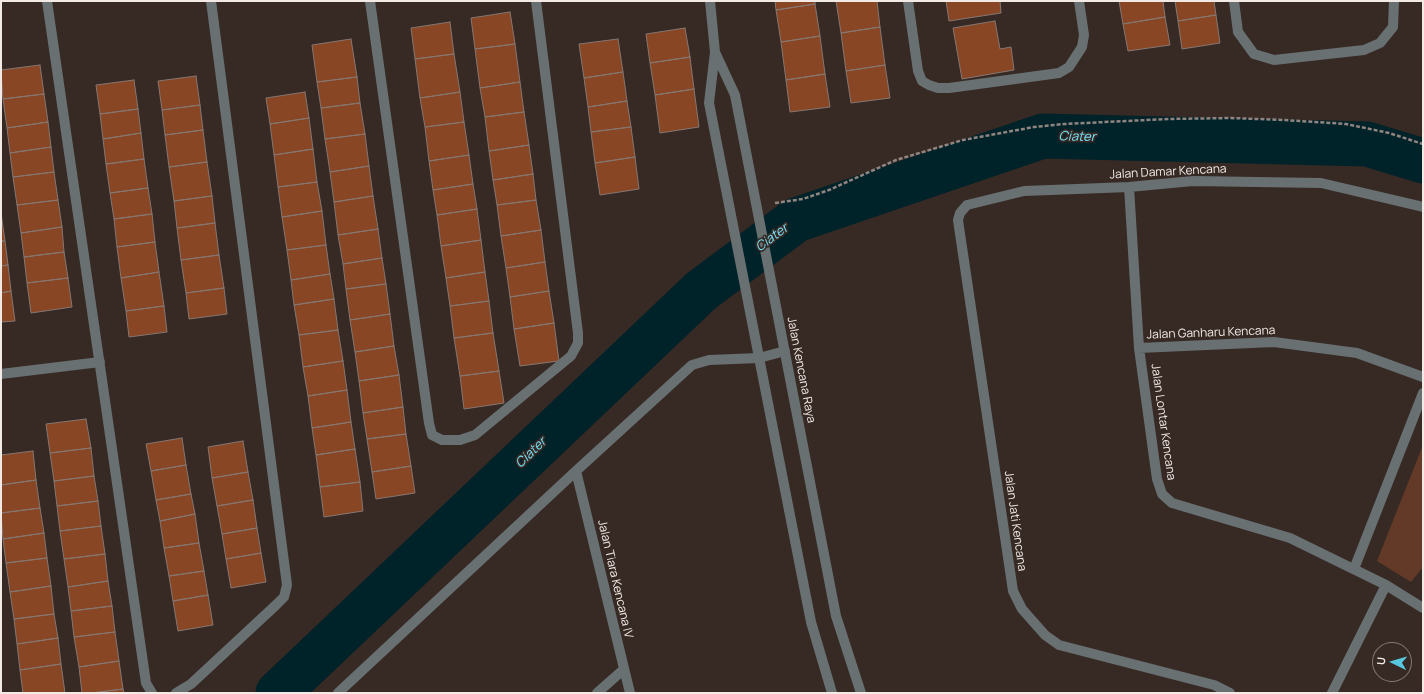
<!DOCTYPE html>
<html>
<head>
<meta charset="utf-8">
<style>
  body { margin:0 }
  #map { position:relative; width:1424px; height:694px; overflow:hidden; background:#372a25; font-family:Manrope,sans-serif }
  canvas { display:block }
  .frame { position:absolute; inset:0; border:2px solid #f3eae6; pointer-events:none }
  .north { position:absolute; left:1372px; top:642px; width:40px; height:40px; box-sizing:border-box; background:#372a25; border:1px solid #827772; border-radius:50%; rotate:275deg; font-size:11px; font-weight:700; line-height:16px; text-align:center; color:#f3eae6 }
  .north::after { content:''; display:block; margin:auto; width:14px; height:18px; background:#56c9e1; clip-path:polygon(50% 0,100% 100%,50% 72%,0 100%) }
</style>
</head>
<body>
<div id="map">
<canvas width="1424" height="694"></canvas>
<div class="frame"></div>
<div class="north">U</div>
</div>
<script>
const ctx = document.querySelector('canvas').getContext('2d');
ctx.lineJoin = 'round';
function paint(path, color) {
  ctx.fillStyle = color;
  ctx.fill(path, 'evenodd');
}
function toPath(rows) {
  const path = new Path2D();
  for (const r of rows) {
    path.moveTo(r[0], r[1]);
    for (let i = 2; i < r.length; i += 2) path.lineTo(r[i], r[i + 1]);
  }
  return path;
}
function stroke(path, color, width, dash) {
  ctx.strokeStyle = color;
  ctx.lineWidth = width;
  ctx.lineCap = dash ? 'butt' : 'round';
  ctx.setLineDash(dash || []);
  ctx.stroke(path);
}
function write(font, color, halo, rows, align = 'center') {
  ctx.font = font + ' Manrope,sans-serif';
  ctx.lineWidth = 3.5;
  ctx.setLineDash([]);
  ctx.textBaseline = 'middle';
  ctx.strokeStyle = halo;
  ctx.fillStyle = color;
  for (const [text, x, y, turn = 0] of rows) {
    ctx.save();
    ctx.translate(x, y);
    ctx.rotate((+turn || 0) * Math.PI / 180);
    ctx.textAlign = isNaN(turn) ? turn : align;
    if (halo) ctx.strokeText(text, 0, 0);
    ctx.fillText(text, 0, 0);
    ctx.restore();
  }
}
paint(toPath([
  [1423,445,1423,567,1411,582,1377,561]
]), '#633a27');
stroke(toPath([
  [278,693,701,291,796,220,1043,136,1367,144,1423,161]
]), '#002229', 45);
const building = toPath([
  [775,1,815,1,815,4,776,10,775,1],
  [836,1,877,1,880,27,841,33,836,1],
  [946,1,1000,1,1001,13,949,21,946,1],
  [1119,1,1163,1,1165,17,1123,24,1119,1],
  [1175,1,1214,1,1216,15,1178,21,1175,1],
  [815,4,820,36,781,42,776,10,815,4],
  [510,12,515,44,475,49,471,18,510,12],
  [1216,15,1220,43,1182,49,1178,21,1216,15],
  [1165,17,1170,45,1128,51,1123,24,1165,17],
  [995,21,1000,49,1011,47,1014,70,962,79,953,28,995,21],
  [450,22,454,54,415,59,411,28,450,22],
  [880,27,885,65,846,71,841,33,880,27],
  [685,28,690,57,650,63,646,34,685,28],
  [820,36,825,74,786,80,781,42,820,36],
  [351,39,357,77,317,82,312,45,351,39],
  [618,39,623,72,584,78,579,44,618,39],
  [515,44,520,82,480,88,475,49,515,44],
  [454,54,460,92,420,98,415,59,454,54],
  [690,57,694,89,655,95,650,63,690,57],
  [40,65,44,94,3,99,1,70,40,65],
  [885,65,890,98,851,103,846,71,885,65],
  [623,72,627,101,588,107,584,78,623,72],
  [825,74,830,107,790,112,786,80,825,74],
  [196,76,200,105,162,110,158,81,196,76],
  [357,77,360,103,321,108,317,82,357,77],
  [134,80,138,109,100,114,96,85,134,80],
  [520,82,524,112,485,117,480,88,520,82],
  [694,89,699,127,660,133,655,95,694,89],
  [305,92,309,118,270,124,266,98,305,92],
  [460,92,464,122,425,127,420,98,460,92],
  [44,94,48,122,7,128,3,99,44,94],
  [627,101,631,127,591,132,588,107,627,101],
  [360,103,365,134,325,139,321,108,360,103],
  [200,105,203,130,165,135,162,110,200,105],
  [138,109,141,133,103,139,100,114,138,109],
  [524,112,529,145,489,151,485,117,524,112],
  [309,118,313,149,274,155,270,124,309,118],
  [48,122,51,147,10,153,7,128,48,122],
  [464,122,469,155,429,161,425,127,464,122],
  [631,127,635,157,595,163,591,132,631,127],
  [203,130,207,162,169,167,165,135,203,130],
  [141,133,144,159,106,164,103,139,141,133],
  [365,134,369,166,330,172,325,139,365,134],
  [529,145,533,174,493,180,489,151,529,145],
  [51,147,54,172,13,177,10,153,51,147],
  [313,149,317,182,278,187,274,155,313,149],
  [469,155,473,184,433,190,429,161,469,155],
  [635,157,639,189,600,195,595,163,635,157],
  [144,159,148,188,110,193,106,164,144,159],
  [207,162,212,196,174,201,169,167,207,162],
  [369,166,373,196,334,202,330,172,369,166],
  [54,172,58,200,17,205,13,177,54,172],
  [533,174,536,200,497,205,493,180,533,174],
  [317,182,322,211,282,217,278,187,317,182],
  [473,184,477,209,437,215,433,190,473,184],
  [148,188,152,214,114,219,110,193,148,188],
  [212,196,215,223,177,228,174,201,212,196],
  [373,196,378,229,338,235,334,202,373,196],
  [58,200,62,227,21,233,17,205,58,200],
  [536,200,541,230,501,236,497,205,536,200],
  [477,209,481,240,441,246,437,215,477,209],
  [322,211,326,245,287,250,282,217,322,211],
  [1,213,5,241,1,241,1,213],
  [152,214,155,242,117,247,114,219,152,214],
  [215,223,219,255,181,260,177,228,215,223],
  [62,227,64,252,24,257,21,233,62,227],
  [378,229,382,258,343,264,338,235,378,229],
  [541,230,545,262,506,268,501,236,541,230],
  [481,240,485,272,446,278,441,246,481,240],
  [1,241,5,241,8,265,1,266,1,241],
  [155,242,159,272,121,278,117,247,155,242],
  [326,245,330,274,291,280,287,250,326,245],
  [64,252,68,278,27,283,24,257,64,252],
  [219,255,224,288,186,293,181,260,219,255],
  [382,258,386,284,346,289,343,264,382,258],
  [545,262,549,291,510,297,506,268,545,262],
  [8,265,11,291,1,293,1,266,8,265],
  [159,272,164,306,126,311,121,278,159,272],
  [485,272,489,301,450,306,446,278,485,272],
  [330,274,334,299,294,305,291,280,330,274],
  [68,278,72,307,31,313,27,283,68,278],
  [386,284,390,314,350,320,346,289,386,284],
  [224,288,227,314,189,319,186,293,224,288],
  [11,291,15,321,1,322,1,293,11,291],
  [549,291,554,323,514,329,510,297,549,291],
  [334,299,338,330,299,335,294,305,334,299],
  [489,301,493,333,454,338,450,306,489,301],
  [164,306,167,332,129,337,126,311,164,306],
  [390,314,394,346,355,352,350,320,390,314],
  [554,323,559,361,520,366,514,329,554,323],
  [338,330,343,361,303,367,299,335,338,330],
  [493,333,499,371,460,376,454,338,493,333],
  [394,346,399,375,359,381,355,352,394,346],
  [343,361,347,390,308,396,303,367,343,361],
  [499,371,504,403,464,409,460,376,499,371],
  [399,375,403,407,363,413,359,381,399,375],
  [347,390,351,422,312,428,308,396,347,390],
  [403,407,406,434,367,439,363,413,403,407],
  [86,419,91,448,50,453,46,424,86,419],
  [351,422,355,449,316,455,312,428,351,422],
  [406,434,411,466,372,472,367,439,406,434],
  [182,438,186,465,151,471,146,444,182,438],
  [243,441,248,472,212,478,208,447,243,441],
  [91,448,94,476,54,481,50,453,91,448],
  [355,449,360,482,320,487,316,455,355,449],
  [33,451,36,480,1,485,1,455,33,451],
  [186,465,191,494,156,500,151,471,186,465],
  [411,466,415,493,376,499,372,472,411,466],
  [248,472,253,500,217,506,212,478,248,472],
  [94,476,98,501,57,506,54,481,94,476],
  [36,480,40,508,1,513,1,485,36,480],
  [360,482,363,511,324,517,320,487,360,482],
  [191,494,195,514,160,521,156,500,191,494],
  [253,500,257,528,222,534,217,506,253,500],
  [98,501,101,526,60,531,57,506,98,501],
  [40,508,44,533,3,539,1,513,40,508],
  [195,514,199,543,164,548,160,521,195,514],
  [101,526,105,554,64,559,60,531,101,526],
  [257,528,261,553,226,559,222,534,257,528],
  [44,533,47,558,6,563,3,539,44,533],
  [199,543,204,571,169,576,164,548,199,543],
  [261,553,266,582,231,588,226,559,261,553],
  [105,554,108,581,68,587,64,559,105,554],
  [47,558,51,586,10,592,6,563,47,558],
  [204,571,208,595,173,601,169,576,204,571],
  [108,581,112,606,71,611,68,587,108,581],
  [51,586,54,614,14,619,10,592,51,586],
  [208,595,213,625,178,631,173,601,208,595],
  [112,606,115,632,74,637,71,611,112,606],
  [54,614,58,638,17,644,14,619,54,614],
  [115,632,119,661,79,667,74,637,115,632],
  [58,638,61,664,20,670,17,644,58,638],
  [119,661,123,689,91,693,82,693,79,667,119,661],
  [61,664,65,693,23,693,20,670,61,664],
  [123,689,124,693,91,693,123,689]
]);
paint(building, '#884625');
stroke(building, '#867770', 1);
stroke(toPath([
  [775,203,803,199,829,190,896,160,963,140,1034,127,1064,124,1168,119,1231,118,1284,120,1346,124,1389,133,1423,144]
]), '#908581', 2.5, [4, 2]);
stroke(toPath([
  [47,1,146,683,152,693],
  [370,1,429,423,432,435,442,440,460,440,475,435,571,356,578,343,578,333,536,1],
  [710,1,715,52,709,103,811,622,832,693],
  [908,1,918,71,922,81,929,85,938,88,949,88,1059,73,1069,67,1082,47,1084,35,1079,1],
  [1234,1,1238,32,1254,54,1274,60,1364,50,1380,43,1393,27,1394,1],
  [715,52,735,95,836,616,861,693],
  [1129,187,1139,348,1157,479,1162,494,1172,503,1290,538,1386,585,1423,608],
  [1139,348,1274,342,1357,353,1423,377],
  [1,374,100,362],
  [576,471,630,693],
  [1354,569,1423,393],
  [176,693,191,684,276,605,284,597,287,585,211,1],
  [338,693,576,471,692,365,709,360,759,358,785,351],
  [597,693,623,670],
  [1230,693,1214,685,1059,645,1045,635,1022,609,1013,591,959,227,958,220,960,213,967,205,1024,191,1129,187,1193,181,1321,183,1423,207],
  [1332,693,1386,585]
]), '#687072', 10);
write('12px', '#f3eae6', '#372a25', [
  ["Jalan Damar Kencana",1168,172,-3],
  ["Jalan Ganharu Kencana",1211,333,-2],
  ["Jalan Kencana Raya",801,370,79],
  ["Jalan Lontar Kencana",1163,422,82],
  ["Jalan Jati Kencana",1015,521,82],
  ["Jalan Tiara Kencana IV",615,579,77]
]);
write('italic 13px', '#74e1f8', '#372a25', [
  ["Ciater",1077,137,1],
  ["Ciater",772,238,-37],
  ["Ciater",531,453,-44]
]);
</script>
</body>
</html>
